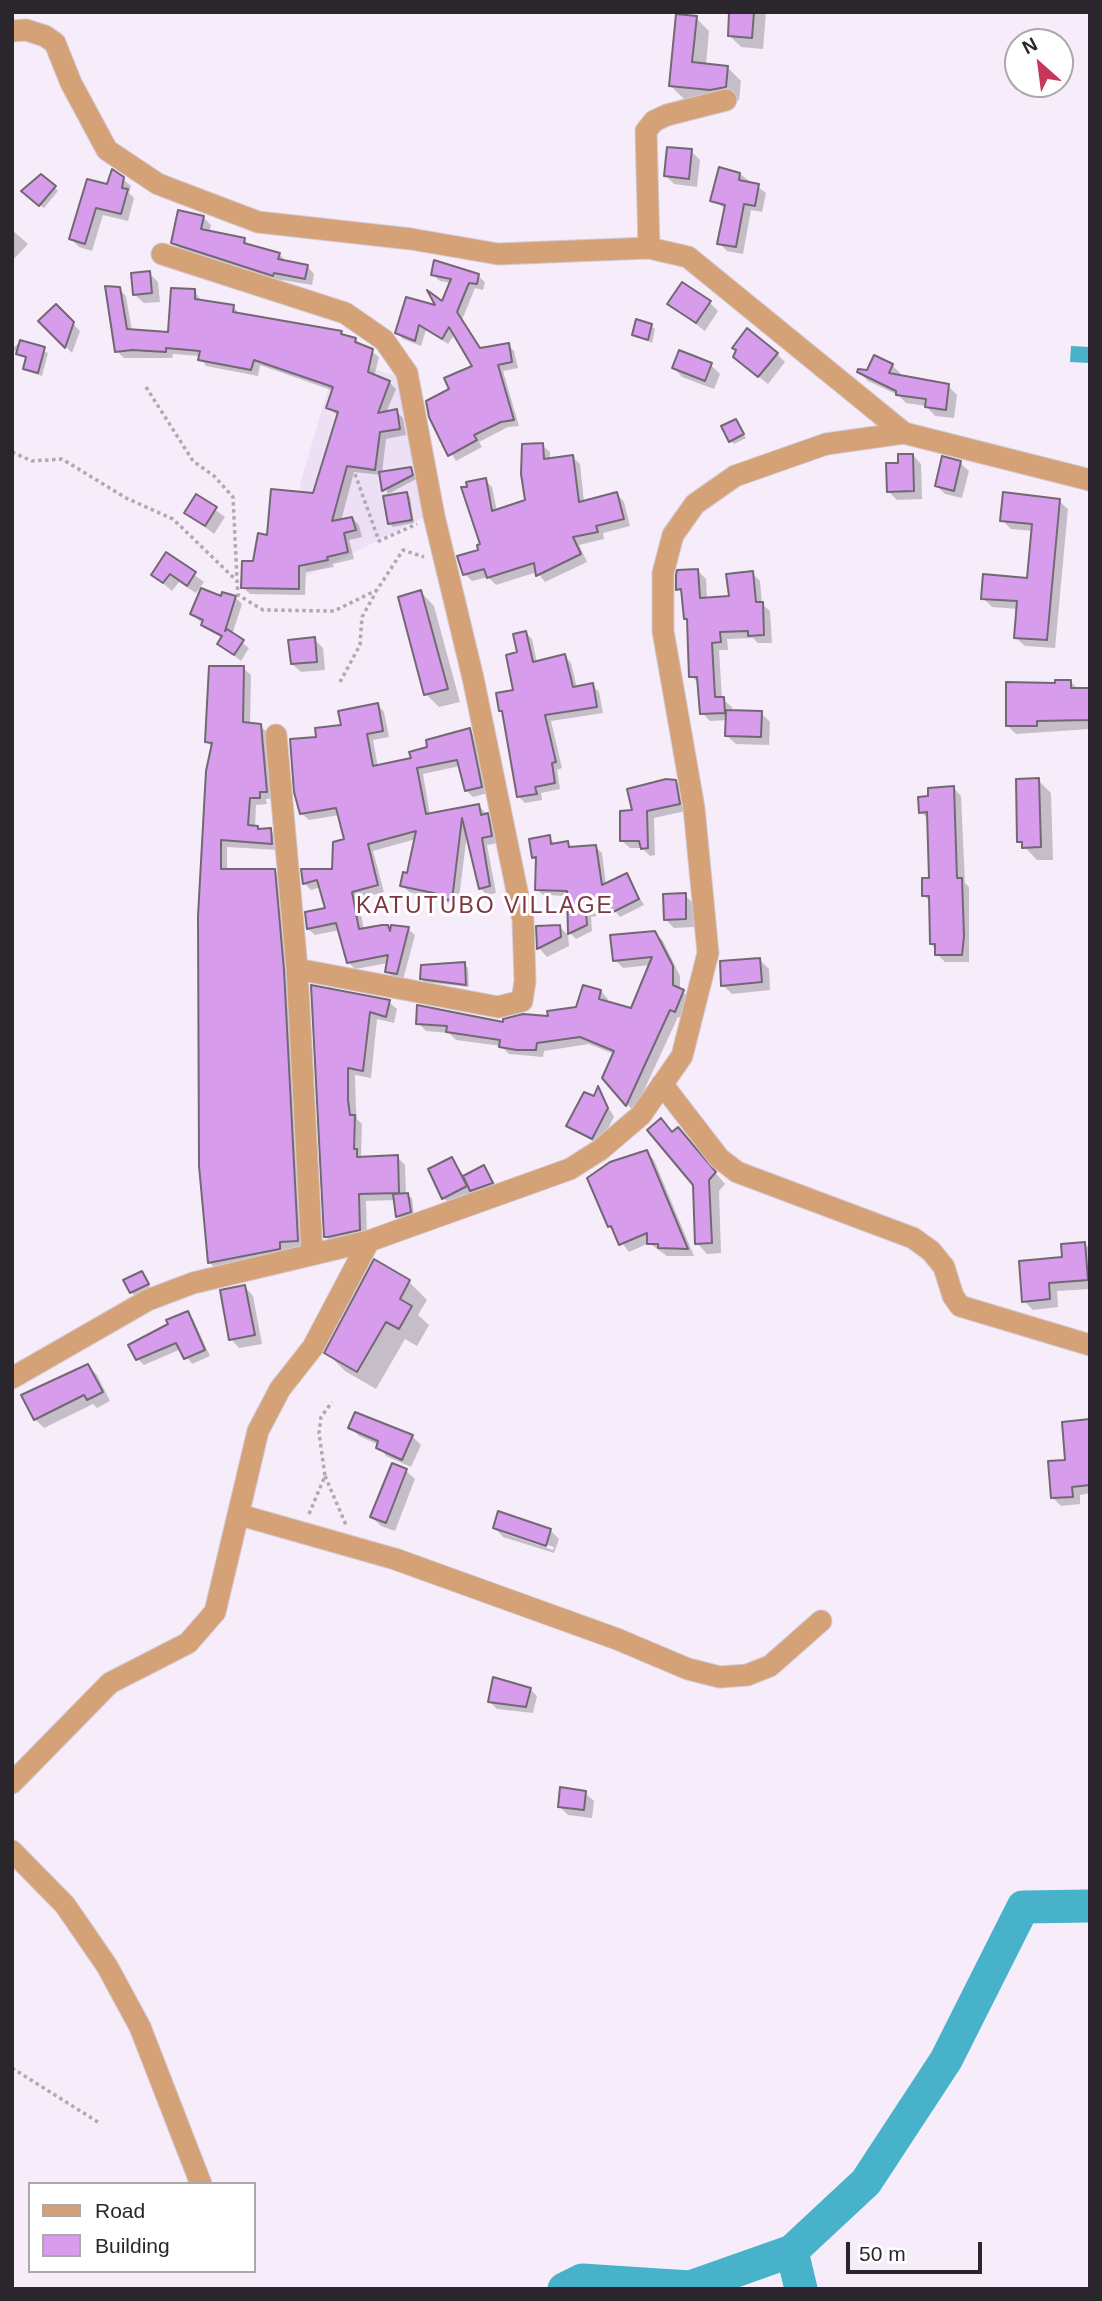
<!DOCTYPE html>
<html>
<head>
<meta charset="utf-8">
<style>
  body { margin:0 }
  #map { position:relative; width:1102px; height:2301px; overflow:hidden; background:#f7edfa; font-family:Arial,sans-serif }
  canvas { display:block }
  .frame { position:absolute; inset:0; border:14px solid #2a262b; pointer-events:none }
  .legend { position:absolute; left:28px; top:2182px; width:228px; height:91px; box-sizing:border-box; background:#fff; border:2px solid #aaa8aa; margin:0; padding:9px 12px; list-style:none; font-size:21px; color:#2a262b }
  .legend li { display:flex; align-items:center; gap:14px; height:35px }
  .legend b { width:35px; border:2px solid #aaa8aa }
  .north { position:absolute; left:1004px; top:28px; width:70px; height:70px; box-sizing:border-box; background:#fff; border:2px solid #aaa8aa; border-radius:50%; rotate:332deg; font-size:19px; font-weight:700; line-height:28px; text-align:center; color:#2a262b }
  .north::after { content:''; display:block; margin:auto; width:24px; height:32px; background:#c7375a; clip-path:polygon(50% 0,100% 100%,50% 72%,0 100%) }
  .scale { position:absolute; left:846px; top:2242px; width:136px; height:32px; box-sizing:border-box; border:4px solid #2a262b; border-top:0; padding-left:9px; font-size:21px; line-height:24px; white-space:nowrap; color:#2a262b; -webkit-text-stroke:5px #fff; paint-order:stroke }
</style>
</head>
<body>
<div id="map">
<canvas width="1102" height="2301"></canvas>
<div class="frame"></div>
<ul class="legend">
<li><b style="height:9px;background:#d5a176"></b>Road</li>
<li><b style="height:19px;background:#d79cec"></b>Building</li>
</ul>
<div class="north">N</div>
<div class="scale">50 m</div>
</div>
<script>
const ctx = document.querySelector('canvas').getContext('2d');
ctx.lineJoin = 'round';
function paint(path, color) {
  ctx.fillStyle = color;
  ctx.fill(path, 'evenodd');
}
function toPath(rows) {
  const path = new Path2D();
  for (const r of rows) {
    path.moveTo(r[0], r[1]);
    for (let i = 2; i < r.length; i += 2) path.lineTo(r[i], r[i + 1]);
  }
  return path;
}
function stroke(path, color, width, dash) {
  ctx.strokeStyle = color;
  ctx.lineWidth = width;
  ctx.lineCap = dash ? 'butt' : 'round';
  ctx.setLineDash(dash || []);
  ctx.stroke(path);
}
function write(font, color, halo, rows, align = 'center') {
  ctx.font = font + ' Arial,sans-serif';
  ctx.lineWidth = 6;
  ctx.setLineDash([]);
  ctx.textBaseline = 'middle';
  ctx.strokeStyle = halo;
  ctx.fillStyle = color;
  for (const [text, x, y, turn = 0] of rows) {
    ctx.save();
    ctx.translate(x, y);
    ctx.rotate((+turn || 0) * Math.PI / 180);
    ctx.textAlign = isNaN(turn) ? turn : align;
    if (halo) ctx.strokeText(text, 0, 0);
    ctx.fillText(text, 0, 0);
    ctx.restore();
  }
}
paint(toPath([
  [337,359,401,377,429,515,307,576,297,526,301,480]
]), '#eee0f4');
paint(toPath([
  [1071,346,1090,347,1090,363,1070,362]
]), '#48b2ca');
paint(toPath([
  [731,12,766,12,763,49,741,47,729,35],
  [696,18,709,31,706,65,727,67,741,81,739,100,725,103,684,99,671,86],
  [691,151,700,160,697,187,674,184,666,176],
  [740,174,766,193,762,212,751,210,743,254,727,251,719,243,726,209,712,200],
  [123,179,131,186,129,193,134,198,128,221,103,215,92,251,79,247,71,239,109,186],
  [54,187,58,191,44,208,27,195],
  [203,217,211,225,209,233,244,239,251,247,279,254,287,262,307,266,314,274,312,285,282,280,281,283,180,250,172,242],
  [12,230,28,244,12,261],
  [149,273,158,282,160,302,144,303,135,295],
  [433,275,478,276,485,282,483,290,475,288,462,320,481,350,508,345,514,351,518,368,503,371,519,426,508,427,479,442,482,447,456,461,430,417,475,367,455,334,448,344,426,330,421,346,403,339,397,332,442,304,451,283,440,281],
  [119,289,126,296,132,331,170,334,195,291,201,301,233,306,240,315,355,339,379,357,374,377,389,382,396,389,386,413,396,411,403,418,406,435,386,439,382,473,411,469,416,479,388,494,381,475,354,472,341,521,352,518,359,525,362,537,349,540,354,559,333,564,334,567,306,572,305,595,250,594,243,587,268,537,314,495,339,416,328,408,334,391,260,365,258,376,206,366,200,356,173,354,172,358,124,358,117,351],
  [710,303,718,311,705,331,669,304],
  [56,306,80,331,72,353,41,321],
  [651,326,655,329,652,343,634,335],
  [20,342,48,353,42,376,29,372,25,368,27,358,12,349],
  [777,354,785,362,768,384,744,365],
  [875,358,892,365,901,374,900,377,948,386,957,395,954,418,935,416,926,406,906,403,898,395,868,381,859,372,868,372],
  [711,365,720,374,714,389,682,377,674,368],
  [735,421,746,438,734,444,730,440],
  [542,445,550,452,550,460,572,457,580,464,584,502,617,494,624,502,630,526,603,533,604,539,579,545,587,562,545,582,537,572,496,585,488,577,472,581,465,574,483,545,485,480,492,487,497,511,527,501],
  [913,455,921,464,922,499,897,500,888,491,900,464],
  [960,463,969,471,962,498,945,494,937,486],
  [406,493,410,497,414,523,393,527,389,523],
  [196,496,225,517,214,534,186,513],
  [1059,501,1068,509,1055,648,1025,646,1016,638,1018,609,992,607,983,598,1028,580,1033,531,1011,529,1002,520],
  [167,555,204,582,196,593,179,582,172,591,153,575],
  [698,571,706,579,707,599,730,598,752,573,760,581,762,604,770,611,772,643,758,643,753,638,727,639,728,650,719,650,722,699,732,707,732,712,761,713,770,722,769,745,736,744,727,736,728,720,710,721,702,713,699,684,691,676,688,621,685,618,683,594,678,589],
  [421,592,434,606,460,702,439,707,426,694],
  [235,597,242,604,232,635,249,648,241,661,219,644,223,638,210,631,192,614,222,599],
  [526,633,532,639,537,663,565,656,571,663,577,688,592,685,599,692,603,713,551,721,562,768,557,770,560,789,541,793,542,800,525,803,518,796,504,714,501,710,515,691,519,654],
  [314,639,323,648,325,670,301,672,292,664],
  [243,668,251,675,250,724,260,726,268,733,274,798,266,799,267,804,256,805,255,828,270,830,277,837,278,850,227,847,227,871,274,870,281,878,305,1248,286,1249,287,1256,217,1270,209,1262,213,748,207,742],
  [1070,681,1079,690,1090,691,1090,729,1016,734,1007,725,1057,685],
  [378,705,384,712,389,737,373,740,378,767,413,759,430,748,469,730,476,737,488,793,473,797,466,790,460,766,423,774,430,815,479,806,494,822,498,843,487,845,496,893,487,895,480,888,467,834,458,906,409,892,402,885,408,875,416,839,373,851,384,892,358,899,364,930,388,927,392,931,408,929,415,935,403,980,394,978,387,972,388,963,355,969,349,963,340,930,315,935,308,929,327,909,321,887,311,890,304,883,334,870,347,841,339,815,309,820,302,814,318,738],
  [1038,780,1051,793,1053,860,1037,860,1019,841],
  [675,781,683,789,686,811,654,818,655,855,650,856,642,848,630,848,622,841,634,812],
  [953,787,961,796,965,883,969,887,969,962,945,962,937,954,932,944,931,902,924,896,930,880,930,821,921,812,930,798],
  [549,837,556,845,568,843,573,849,595,847,602,853,606,885,626,875,644,905,620,917,616,912,591,917,592,931,576,939,570,933,569,896,543,895,537,889,537,861,533,857],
  [685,895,694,904,694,927,674,928,665,919],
  [559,926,568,935,569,946,547,957,539,948,538,928],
  [654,932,663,941,680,976,680,990,691,999,683,1018,678,1017,634,1112,604,1077,614,1054,589,1044,544,1051,543,1057,509,1054,501,1046,456,1040,449,1033,426,1031,418,1023,504,1024,550,1018,578,1008,601,991,608,999,607,1003,632,1010,651,965,623,968,615,960],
  [760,960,769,969,770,990,732,994,723,985],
  [464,964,468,968,469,987,425,982,421,978],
  [313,987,389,1002,397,1009,394,1023,377,1019,371,1078,355,1075,356,1109,357,1119,362,1124,361,1156,397,1157,405,1165,406,1195,412,1198,414,1216,402,1220,398,1217,396,1200,366,1201,367,1237,334,1244,326,1237],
  [598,1089,614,1117,599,1145,569,1126,595,1098],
  [678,1129,725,1184,719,1191,721,1253,707,1254,697,1243,694,1185,673,1133],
  [646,1152,654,1160,694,1256,667,1256,649,1243,629,1252,609,1226],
  [452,1159,465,1177,484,1167,500,1191,452,1206,444,1198],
  [1085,1244,1090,1249,1090,1289,1057,1291,1058,1307,1033,1310,1024,1301,1064,1259],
  [375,1262,409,1282,427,1300,418,1315,429,1325,417,1346,405,1339,376,1389,345,1371,327,1353],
  [142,1273,151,1288,135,1296,131,1292],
  [245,1287,253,1296,262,1344,239,1348,231,1339],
  [187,1313,193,1319,210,1356,192,1364,181,1349,144,1365,138,1359],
  [88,1366,97,1375,110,1401,97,1408,93,1404,44,1428,35,1419],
  [1090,1421,1090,1493,1080,1495,1080,1504,1061,1506,1053,1498,1067,1462],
  [350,1427,412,1436,421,1445,411,1467,386,1456,379,1445,359,1436],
  [406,1471,415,1479,395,1531,381,1526,372,1517],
  [495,1528,550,1530,559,1539,554,1553,503,1537],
  [503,1530,554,1547,553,1550,503,1533],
  [530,1689,537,1696,533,1713,497,1709,490,1702],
  [585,1793,594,1801,592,1818,568,1815,559,1806]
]), '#0003');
stroke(toPath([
  [792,2251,801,2289],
  [564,2289,582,2280,690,2287,792,2251,866,2182,946,2060,1023,1907,1090,1906]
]), '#48b2ca', 33);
const building = toPath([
  [729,12,754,12,752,38,728,36,729,12],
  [676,14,697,16,692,62,728,66,726,87,710,90,669,86,676,14],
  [667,147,692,149,689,179,664,176,667,147],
  [719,167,740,173,739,180,759,184,755,206,744,204,736,247,717,244,725,205,710,201,719,167],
  [112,169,124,177,122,188,128,189,121,214,96,208,85,244,69,239,87,179,107,184,112,169],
  [41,174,56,186,39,206,21,191,41,174],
  [178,210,204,216,201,229,245,238,244,243,280,253,278,259,308,265,305,279,274,273,273,276,171,243,178,210],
  [434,260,479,274,477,284,469,283,457,312,480,348,509,343,512,362,498,365,514,420,501,422,474,435,477,440,448,456,429,417,426,401,449,389,444,378,472,366,449,327,442,339,419,325,415,341,395,333,406,297,435,305,427,290,442,301,451,279,431,275,434,260],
  [150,271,152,293,133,295,131,273,150,271],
  [682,282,711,301,696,323,667,304,682,282],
  [105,286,120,287,127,329,168,332,171,288,195,289,195,299,234,305,233,312,342,331,341,334,356,338,355,342,373,349,368,372,390,381,378,413,397,409,400,429,380,432,375,470,347,466,332,521,352,517,356,530,344,533,348,552,327,557,328,560,299,566,299,589,241,588,242,561,253,561,258,533,267,535,271,489,313,493,338,412,326,408,333,387,254,360,251,370,198,360,200,351,166,348,166,352,132,350,115,352,105,286],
  [56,304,74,322,65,348,38,321,56,304],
  [636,319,652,324,648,340,632,335,636,319],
  [747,328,778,353,758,377,733,357,736,350,732,348,747,328],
  [20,340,45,347,38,373,23,369,26,357,16,354,20,340],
  [679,350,712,363,705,381,672,368,679,350],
  [874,355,893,364,889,373,949,384,946,410,925,407,926,399,896,395,896,391,857,372,858,369,867,370,874,355],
  [736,419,744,434,729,442,721,426,736,419],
  [543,443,544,459,573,455,579,502,617,492,624,519,596,526,598,532,573,537,581,554,536,576,534,563,487,578,484,569,463,575,457,556,478,550,477,545,480,544,461,487,467,487,466,482,486,478,492,511,525,500,521,474,522,444,543,443],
  [898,454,913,454,914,491,887,492,886,463,898,463,898,454],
  [942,456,961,461,954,491,935,486,942,456],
  [411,467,413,475,382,491,379,472,411,467],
  [407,492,412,520,388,524,383,496,407,492],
  [1003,492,1060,499,1047,640,1014,638,1017,601,981,599,983,574,1027,578,1032,524,1000,521,1003,492],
  [196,494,217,507,205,526,184,513,196,494],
  [166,552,196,572,187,586,170,574,163,583,151,575,166,552],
  [698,569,700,598,729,596,726,574,753,571,756,602,763,602,764,635,748,636,748,631,720,632,721,642,712,643,715,697,724,697,725,713,700,714,697,677,689,677,687,619,684,619,681,589,676,590,676,575,677,570,698,569],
  [201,588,221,596,222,592,236,596,225,631,227,629,244,640,234,655,217,644,222,636,201,625,203,620,190,614,201,588],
  [421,590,448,689,424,695,398,597,421,590],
  [526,631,533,662,565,654,573,687,593,683,597,707,545,715,556,762,552,763,555,783,535,787,537,794,517,797,502,711,499,711,496,693,513,690,506,655,517,652,513,634,526,631],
  [315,637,317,662,291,664,288,640,315,637],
  [209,666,244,666,243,722,261,724,267,792,260,792,260,798,250,798,248,825,258,826,258,829,271,828,272,844,221,840,221,869,275,869,284,970,298,1241,280,1242,280,1249,208,1263,199,1166,198,916,206,771,212,743,205,742,209,666],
  [1055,680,1071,680,1071,688,1090,688,1090,720,1037,721,1037,726,1006,726,1006,682,1055,683,1055,680],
  [378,703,383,731,367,734,373,766,411,758,409,752,427,747,426,740,470,728,482,787,465,791,457,760,417,768,426,814,479,804,481,815,488,813,492,836,482,838,490,886,479,889,462,818,452,900,437,899,438,894,400,886,403,872,407,873,416,831,368,844,378,885,352,892,359,929,382,925,388,925,390,931,391,925,409,927,397,974,385,972,388,955,347,963,336,923,307,929,305,912,325,908,317,880,303,884,301,869,332,869,333,842,344,839,336,808,300,814,294,792,290,739,316,737,315,728,341,725,338,711,378,703],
  [726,710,762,711,761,737,725,736,726,710],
  [1039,778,1041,847,1022,848,1022,842,1017,842,1016,779,1039,778],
  [666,779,676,780,680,804,647,811,648,848,641,849,639,841,620,841,620,811,632,810,627,789,666,779],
  [954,786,957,878,962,878,964,936,962,955,935,955,935,944,930,944,929,896,922,896,922,878,929,878,927,812,919,813,918,797,928,796,928,788,954,786],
  [550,835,551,844,568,841,569,847,596,845,602,885,627,873,639,899,613,912,610,906,586,912,587,925,568,934,567,891,535,890,536,857,532,858,529,839,550,835],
  [686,893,686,919,664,920,663,894,686,893],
  [560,925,561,937,537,949,536,926,560,925],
  [655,931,673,966,673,985,684,990,675,1012,670,1010,626,1106,602,1078,614,1051,580,1037,537,1043,536,1050,517,1050,499,1047,500,1040,446,1032,447,1026,416,1024,417,1005,503,1022,503,1019,523,1014,548,1016,547,1011,576,1007,583,985,601,990,599,999,631,1008,652,957,613,961,610,935,655,931],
  [760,958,762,982,721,986,720,961,760,958],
  [465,962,466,985,420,979,421,965,465,962],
  [311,985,390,1000,386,1017,370,1012,363,1071,348,1068,348,1100,350,1115,355,1115,354,1149,357,1149,357,1157,398,1155,399,1193,359,1194,360,1230,328,1237,324,1237,311,985],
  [598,1086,608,1108,592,1139,566,1126,584,1092,594,1096,598,1086],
  [661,1118,672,1132,678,1127,716,1172,709,1180,712,1243,695,1244,693,1185,647,1130,661,1118],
  [647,1150,688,1249,658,1248,658,1244,647,1244,647,1233,619,1245,611,1226,608,1227,587,1178,610,1162,647,1150],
  [452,1157,467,1186,442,1199,428,1169,452,1157],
  [484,1165,493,1183,470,1191,463,1176,484,1165],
  [408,1193,411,1212,396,1217,393,1194,408,1193],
  [1085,1242,1088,1280,1049,1283,1050,1299,1022,1302,1019,1261,1062,1257,1061,1244,1085,1242],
  [374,1259,410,1280,400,1299,412,1306,399,1329,386,1322,357,1372,324,1353,374,1259],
  [142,1271,149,1284,130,1293,123,1280,142,1271],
  [245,1285,255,1335,229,1340,220,1290,245,1285],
  [188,1311,205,1350,184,1359,176,1343,136,1360,128,1345,168,1324,166,1320,188,1311],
  [88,1364,103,1392,87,1400,84,1395,34,1420,21,1395,88,1364],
  [355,1412,413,1435,402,1460,376,1448,378,1441,348,1428,355,1412],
  [1090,1419,1090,1485,1072,1487,1073,1497,1051,1498,1048,1461,1065,1460,1062,1422,1090,1419],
  [392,1463,407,1469,386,1523,370,1517,392,1463],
  [498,1511,551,1529,546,1546,493,1528,498,1511],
  [493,1677,531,1688,526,1707,488,1702,493,1677],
  [560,1787,586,1791,584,1810,558,1807,560,1787]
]);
paint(building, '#d79cec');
stroke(building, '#716874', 2);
const minor = toPath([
  [12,31,26,30,45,36,55,43,71,83,107,150,158,184,258,222,411,239,498,254,649,248,688,257,904,433],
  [649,248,646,131,654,121,667,115,726,100],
  [162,254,345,313,384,340,407,373,434,516,473,678,523,920,525,981,522,1001,498,1007,297,969],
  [276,735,297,969,312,1253],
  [662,1084,719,1158,737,1172,913,1238,931,1251,944,1267,953,1296,960,1306,1090,1345],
  [12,1378,148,1300,193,1283,369,1241,570,1169,600,1150,641,1115,682,1056,708,953,694,808,663,631,663,573,673,535,695,504,735,476,826,444,904,433,1090,480],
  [240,1515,395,1559,617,1639,688,1669,720,1677,747,1675,770,1666,821,1621],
  [12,1783,110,1683,188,1643,215,1612,258,1431,280,1389,313,1347,369,1241],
  [12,1851,65,1905,107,1966,140,2027,201,2184]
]);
stroke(minor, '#d2c9d5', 23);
stroke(toPath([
  [146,387,193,461,214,476,233,497,237,579],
  [12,452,32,461,62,459,126,498,173,519,237,581,238,595,263,610,334,611,377,590,403,550,424,557],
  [355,474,379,541,417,524],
  [340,682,360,645,362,617,376,592],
  [325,1476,346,1525],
  [309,1514,325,1476,319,1433,321,1417,332,1402],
  [12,2068,101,2124]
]), '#b0a8b2', 3.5, [3.5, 3.5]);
stroke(minor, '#d5a176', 21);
ctx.letterSpacing = '2px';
write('23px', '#7e3643', '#fff', [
  ["KATUTUBO VILLAGE",485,907]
]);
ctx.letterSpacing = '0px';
</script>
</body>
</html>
